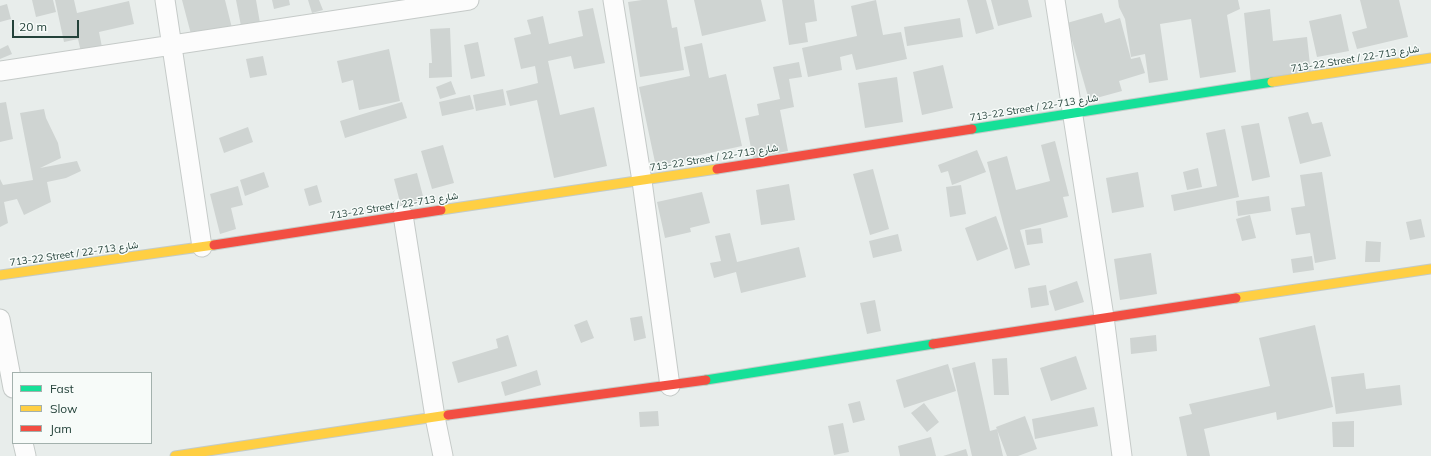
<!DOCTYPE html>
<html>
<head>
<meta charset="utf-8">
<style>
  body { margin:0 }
  #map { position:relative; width:1431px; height:456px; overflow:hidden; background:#e8edeb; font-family:Mulish,sans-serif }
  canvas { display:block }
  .legend { position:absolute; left:12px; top:372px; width:140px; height:72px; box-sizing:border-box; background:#f7fbf9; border:1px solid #a3b1ad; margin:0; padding:5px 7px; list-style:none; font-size:12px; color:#24423a }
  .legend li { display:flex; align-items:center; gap:8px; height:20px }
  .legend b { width:20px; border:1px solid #a3b1ad }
  .scale { position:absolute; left:12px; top:20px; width:67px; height:18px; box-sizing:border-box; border:2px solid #24423a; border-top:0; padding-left:5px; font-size:12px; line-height:14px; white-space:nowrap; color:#24423a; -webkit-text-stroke:3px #f7fbf9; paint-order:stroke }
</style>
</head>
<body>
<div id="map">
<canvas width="1431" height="456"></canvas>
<ul class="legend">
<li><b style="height:5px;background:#16e098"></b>Fast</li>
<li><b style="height:5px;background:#ffcf43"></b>Slow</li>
<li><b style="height:5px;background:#f24e42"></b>Jam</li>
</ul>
<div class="scale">20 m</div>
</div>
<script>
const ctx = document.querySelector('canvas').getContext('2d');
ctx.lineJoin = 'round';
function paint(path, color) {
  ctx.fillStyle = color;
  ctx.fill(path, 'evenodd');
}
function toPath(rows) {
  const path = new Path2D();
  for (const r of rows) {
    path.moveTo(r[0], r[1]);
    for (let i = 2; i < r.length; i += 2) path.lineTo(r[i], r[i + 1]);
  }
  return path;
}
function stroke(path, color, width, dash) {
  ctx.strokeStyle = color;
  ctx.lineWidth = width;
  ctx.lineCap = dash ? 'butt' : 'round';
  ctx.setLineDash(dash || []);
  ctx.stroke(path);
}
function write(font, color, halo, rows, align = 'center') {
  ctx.font = font + ' Mulish,Vazirmatn,sans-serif';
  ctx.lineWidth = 3;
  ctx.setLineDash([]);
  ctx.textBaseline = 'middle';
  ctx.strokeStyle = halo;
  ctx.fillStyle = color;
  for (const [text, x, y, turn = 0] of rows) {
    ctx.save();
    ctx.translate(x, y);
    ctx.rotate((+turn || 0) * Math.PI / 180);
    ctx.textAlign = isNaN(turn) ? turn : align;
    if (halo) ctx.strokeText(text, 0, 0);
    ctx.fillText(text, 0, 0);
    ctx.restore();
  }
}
paint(toPath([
  [32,0,53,0,56,12,36,17],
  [55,0,74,0,77,13,129,1,134,24,99,32,102,47,81,52,78,39,64,42],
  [182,0,225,0,232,28,192,38],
  [236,0,256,0,260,23,241,26],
  [272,0,289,0,290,5,274,9],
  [308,0,319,0,323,10,312,13],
  [642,0,667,0,672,28,677,27,684,70,640,77,628,2],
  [694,0,761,0,766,21,702,36],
  [782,0,814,0,817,21,805,23,808,42,789,45],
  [876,0,883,35,901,32,907,59,856,70,852,54,840,57,842,70,808,77,802,48,857,36,851,6],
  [967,0,986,0,994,29,976,34],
  [991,0,1028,0,1032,17,998,26],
  [1118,0,1238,0,1240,9,1227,15,1236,72,1200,78,1191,19,1160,24,1168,80,1149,83,1145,54,1131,57,1125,19,1119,7],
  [1360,0,1399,0,1408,37,1357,49,1352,32,1367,28],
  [7,4,11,19,0,22,0,6],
  [593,8,605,63,574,69,571,56,548,61,560,115,594,107,607,166,554,178,537,100,510,106,506,91,538,83,535,66,521,69,514,38,531,34,527,20,543,16,549,44,583,36,578,11],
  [1270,9,1273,41,1307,37,1311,74,1251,82,1244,13],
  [1102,13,1105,23,1120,18,1131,59,1140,57,1145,73,1119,81,1122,91,1089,100,1067,23],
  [1341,14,1349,51,1317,57,1309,21],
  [960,18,963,37,907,46,904,27],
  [450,28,452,77,429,78,429,63,432,63,430,29],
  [478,42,485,76,471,79,464,45],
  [702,43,709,78,726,74,742,146,691,157,691,159,656,167,639,87,690,76,684,47],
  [8,45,12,54,0,59,0,49],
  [389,49,400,101,359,110,353,80,342,83,337,61],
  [263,56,267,75,250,78,246,59],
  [799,62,802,77,789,79,794,107,780,110,788,151,753,158,745,118,759,115,757,104,780,99,773,67],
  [943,65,953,108,922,115,913,72],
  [897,77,903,122,865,128,858,83],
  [451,81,456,94,440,99,436,87],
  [503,89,506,105,476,111,473,95],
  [470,95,474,109,442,116,439,102],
  [6,102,13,139,0,142,0,103],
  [402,102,407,118,345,138,340,121],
  [44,109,46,118,58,143,61,158,40,168,77,161,81,171,66,178,47,182,51,202,24,215,17,199,4,202,8,223,0,227,0,179,3,185,33,180,20,113],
  [1308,112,1312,124,1322,122,1331,156,1300,164,1288,117],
  [1259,123,1270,177,1252,181,1241,126],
  [248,127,253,142,224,153,219,138],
  [1225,129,1239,197,1174,211,1171,195,1217,186,1206,133],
  [1055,141,1069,196,1063,197,1068,217,1020,230,1030,265,1015,269,987,162,1007,156,1016,190,1050,181,1041,145],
  [443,145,454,183,432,189,421,151],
  [977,150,986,172,952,185,948,171,941,173,938,165],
  [1198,168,1202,187,1187,190,1183,172],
  [873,169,889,229,870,235,853,174],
  [264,172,269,187,245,196,240,180],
  [1138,172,1144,207,1112,213,1106,178],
  [1322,172,1336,259,1315,263,1310,233,1296,235,1291,208,1305,206,1300,175],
  [417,173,424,200,401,206,394,179],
  [789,184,795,220,761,225,756,190],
  [317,185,322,202,309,206,304,189],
  [961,185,966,214,950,217,946,187],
  [238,186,243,205,231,208,236,229,220,234,210,194],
  [702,192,710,223,690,228,691,232,665,238,657,202],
  [1269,196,1271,211,1238,216,1236,201],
  [1250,215,1256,238,1242,241,1236,219],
  [996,216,1008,249,977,261,965,228],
  [1421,219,1425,237,1410,240,1406,222],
  [1041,228,1043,243,1027,245,1025,230],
  [730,233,737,262,799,247,806,277,741,293,736,272,714,278,710,263,721,261,715,236],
  [898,234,902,251,873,258,869,241],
  [1366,241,1381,242,1380,262,1365,262],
  [1151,253,1157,294,1120,300,1114,259],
  [1312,256,1314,270,1293,273,1291,259],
  [1077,281,1084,302,1055,311,1049,291],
  [1046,285,1049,305,1031,308,1028,288],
  [875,300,881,331,867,334,860,303],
  [642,316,646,338,634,341,630,318],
  [587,320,594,338,581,343,574,325],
  [1315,325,1333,407,1277,420,1276,412,1204,429,1210,456,1187,456,1179,417,1192,414,1189,404,1270,386,1259,338],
  [508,335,517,366,458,383,452,362,498,348,496,339],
  [1156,335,1157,351,1131,354,1130,338],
  [1076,356,1087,389,1051,401,1040,368],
  [1007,358,1009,395,994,395,992,359],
  [975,362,990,431,997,429,1003,456,972,456,952,368],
  [948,364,956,391,904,408,896,380],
  [537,370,541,385,505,396,501,382],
  [1364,373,1366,389,1400,385,1402,405,1336,414,1331,377],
  [860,401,865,420,853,423,848,404],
  [924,403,939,422,927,432,911,413],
  [1094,407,1098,426,1035,439,1032,419],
  [658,411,659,426,640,427,639,412],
  [1025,416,1037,449,1018,456,1007,456,996,427],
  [1354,421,1354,447,1333,447,1332,422],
  [843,423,849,452,834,455,828,426],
  [931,437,936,456,900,456,898,446],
  [966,449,968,456,943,456]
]), '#cfd4d2');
const street = toPath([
  [165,0,202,247],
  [613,0,642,181,670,386],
  [1055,0,1104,317,1122,456],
  [0,71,469,0],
  [403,215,435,417,443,456],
  [0,319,13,388],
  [23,443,26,456]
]);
const fast = toPath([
  [972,129,1272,82],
  [706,380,933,344]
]);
const slow = toPath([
  [1272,82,1431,58],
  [441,210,717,169],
  [0,275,214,245],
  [1236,298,1431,269],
  [175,456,448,415]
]);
const jam = toPath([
  [717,169,972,129],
  [214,245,441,210],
  [933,344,1236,298],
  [448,415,706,380]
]);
stroke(street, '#c5cac8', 21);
stroke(fast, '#c3cbc8', 11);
stroke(slow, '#c3cbc8', 11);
stroke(jam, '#c3cbc8', 11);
stroke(street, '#fcfcfc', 19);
stroke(fast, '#16e098', 9);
stroke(slow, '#ffcf43', 9);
stroke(jam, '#f24e42', 9);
write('10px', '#24423a', '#f7fbf9', [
  ["713-22 Street / شارع 713-22",1355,59,-9],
  ["713-22 Street / شارع 713-22",1034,108,-9],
  ["713-22 Street / شارع 713-22",714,158,-9],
  ["713-22 Street / شارع 713-22",394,206,-9],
  ["713-22 Street / شارع 713-22",74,254,-8]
]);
</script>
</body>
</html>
